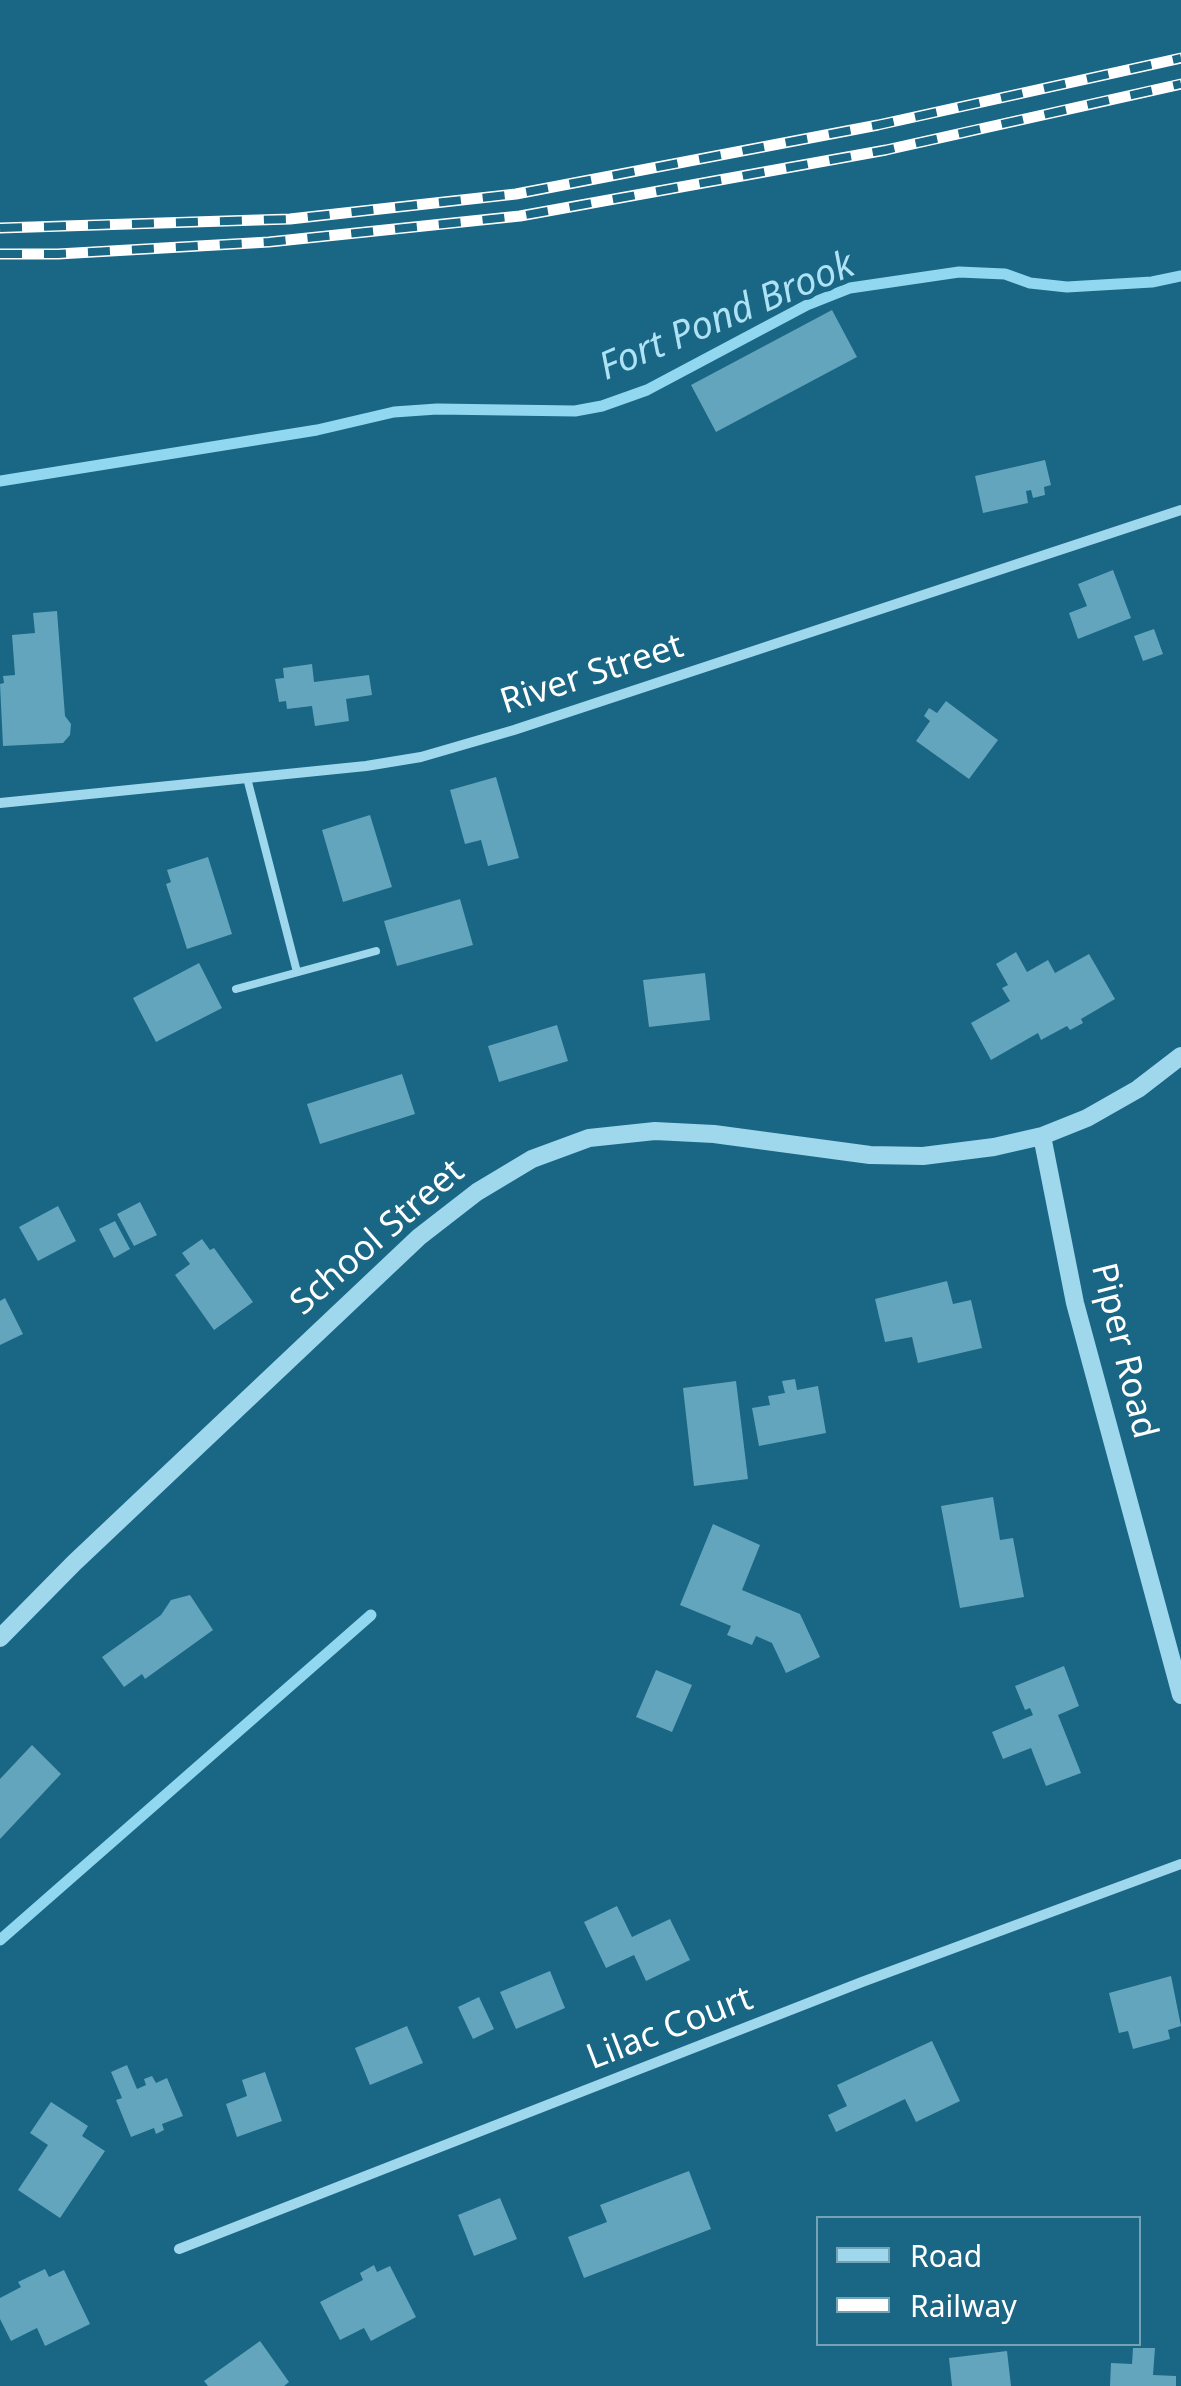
<!DOCTYPE html>
<html>
<head>
<meta charset="utf-8">
<style>
  body { margin:0 }
  #map { position:relative; width:1181px; height:2386px; overflow:hidden; background:#196685; font-family:"Noto Sans",sans-serif }
  canvas { display:block }
  .legend { position:absolute; left:816px; top:2216px; width:325px; height:130px; box-sizing:border-box; background:#196685; border:2px solid #75a3b6; margin:0; padding:12px 18px; list-style:none; font-size:30px; color:#fff }
  .legend li { display:flex; align-items:center; gap:20px; height:50px }
  .legend b { width:50px; border:2px solid #75a3b6 }
</style>
</head>
<body>
<div id="map">
<canvas width="1181" height="2386"></canvas>
<ul class="legend">
<li><b style="height:12px;background:#9fd7ec"></b>Road</li>
<li><b style="height:12px;background:#fff"></b>Railway</li>
</ul>
</div>
<script>
const ctx = document.querySelector('canvas').getContext('2d');
ctx.lineJoin = 'round';
function toPath(rows) {
  const path = new Path2D();
  for (const r of rows) {
    path.moveTo(r[0], r[1]);
    for (let i = 2; i < r.length; i += 2) path.lineTo(r[i], r[i + 1]);
  }
  return path;
}
function stroke(path, color, width, dash) {
  ctx.strokeStyle = color;
  ctx.lineWidth = width;
  ctx.lineCap = dash ? 'butt' : 'round';
  ctx.setLineDash(dash || []);
  ctx.stroke(path);
}
function paint(path, color) {
  ctx.fillStyle = color;
  ctx.fill(path, 'evenodd');
}
function write(font, color, halo, rows, align = 'center') {
  ctx.font = font + ' "Noto Sans",sans-serif';
  ctx.lineWidth = 10;
  ctx.setLineDash([]);
  ctx.textBaseline = 'middle';
  ctx.strokeStyle = halo;
  ctx.fillStyle = color;
  for (const [text, x, y, turn = 0] of rows) {
    ctx.save();
    ctx.translate(x, y);
    ctx.rotate((+turn || 0) * Math.PI / 180);
    ctx.textAlign = isNaN(turn) ? turn : align;
    if (halo) ctx.strokeText(text, 0, 0);
    ctx.fillText(text, 0, 0);
    ctx.restore();
  }
}
stroke(toPath([
  [0,481,317,430,394,412,437,409,575,411,602,406,647,390,807,305,850,288,959,272,1005,274,1030,283,1067,287,1152,282,1181,276],
  [0,1940,371,1615]
]), '#91d7ef', 11);
paint(toPath([
  [832,310,857,357,716,432,691,385],
  [1045,460,1051,485,1044,487,1045,495,1033,498,1031,490,1026,491,1028,503,983,513,975,476],
  [1113,570,1131,618,1078,639,1069,613,1087,606,1078,584],
  [57,611,65,716,71,724,70,735,63,743,3,746,0,684,4,683,3,676,15,675,12,635,35,633,33,613],
  [1154,629,1163,654,1143,661,1134,636],
  [312,664,314,682,369,675,372,695,346,699,349,721,315,726,312,706,287,709,286,701,279,702,275,679,284,678,283,668],
  [946,701,998,740,969,779,916,741,930,721,924,716,929,708,937,713],
  [496,777,519,858,488,866,481,840,465,844,450,790],
  [370,815,392,887,343,902,322,830],
  [208,857,232,934,187,949,166,884,171,882,167,870],
  [460,899,473,945,397,966,384,921],
  [1016,952,1027,972,1048,960,1055,973,1089,954,1115,999,1081,1019,1083,1023,1070,1030,1067,1026,1041,1040,1038,1033,991,1060,971,1023,1010,1001,1002,988,1008,985,996,964],
  [199,963,222,1008,156,1042,133,998],
  [705,973,710,1020,649,1027,643,980],
  [557,1025,568,1061,499,1082,488,1046],
  [402,1074,415,1114,320,1144,307,1104],
  [140,1202,157,1235,134,1246,117,1214],
  [58,1206,76,1241,38,1261,19,1227],
  [115,1221,130,1249,114,1258,99,1229],
  [202,1239,210,1250,214,1248,253,1302,214,1330,175,1275,190,1264,182,1253],
  [947,1281,953,1304,971,1300,982,1348,918,1363,912,1337,885,1342,875,1299],
  [5,1298,23,1334,0,1345,0,1301],
  [795,1379,797,1390,818,1386,826,1433,759,1446,752,1408,770,1405,768,1396,785,1393,782,1381],
  [736,1381,748,1479,694,1486,683,1388],
  [993,1497,1000,1540,1013,1538,1024,1597,960,1608,941,1506],
  [713,1524,760,1545,742,1590,800,1614,820,1657,786,1673,772,1643,756,1636,752,1645,727,1635,731,1626,680,1605],
  [190,1595,213,1630,145,1679,142,1674,124,1687,102,1657,161,1615,171,1600],
  [1064,1666,1079,1706,1058,1715,1081,1773,1046,1786,1031,1748,1003,1759,992,1732,1033,1715,1030,1708,1025,1710,1015,1686],
  [656,1670,692,1685,672,1732,636,1717],
  [32,1745,61,1774,0,1839,0,1779],
  [617,1906,632,1937,670,1919,690,1960,646,1981,634,1955,606,1968,584,1922],
  [550,1971,565,2008,516,2029,500,1992],
  [1171,1976,1181,2026,1168,2030,1170,2039,1133,2049,1128,2031,1119,2033,1109,1993],
  [479,1997,494,2029,473,2039,458,2007],
  [407,2026,423,2063,370,2085,355,2048],
  [932,2041,960,2101,916,2122,905,2099,836,2132,828,2115,847,2106,837,2085],
  [127,2065,137,2089,146,2085,144,2079,152,2076,156,2083,167,2078,183,2116,162,2124,164,2130,156,2134,154,2128,131,2137,116,2100,122,2098,111,2072],
  [265,2072,282,2121,237,2137,226,2104,247,2096,242,2080],
  [51,2102,88,2126,82,2136,105,2151,60,2218,18,2190,48,2145,30,2133],
  [689,2171,711,2229,584,2278,568,2237,607,2222,600,2205],
  [500,2198,517,2239,474,2256,458,2215],
  [374,2265,377,2272,390,2266,416,2317,371,2341,364,2328,340,2340,320,2302,363,2280,360,2273],
  [45,2269,49,2277,64,2270,90,2324,45,2346,37,2328,11,2341,0,2319,0,2298,21,2287,18,2282],
  [260,2341,289,2382,284,2386,208,2386,204,2381],
  [1133,2348,1155,2348,1153,2375,1176,2376,1176,2386,1110,2386,1111,2363,1132,2364],
  [1007,2351,1011,2386,952,2386,949,2358]
]), '#63a5bd');
stroke(toPath([
  [247,778,297,972],
  [236,989,376,951]
]), '#9fd7ec', 8);
stroke(toPath([
  [0,803,366,766,421,757,514,730,1181,510],
  [179,2249,862,1982,1181,1864]
]), '#9fd7ec', 10);
stroke(toPath([
  [1042,1136,1075,1303,1181,1695],
  [0,1638,74,1563,419,1237,477,1192,532,1159,589,1138,655,1131,714,1134,870,1155,923,1156,994,1147,1042,1136,1087,1118,1138,1089,1181,1056]
]), '#9fd7ec', 18);
const rail = toPath([
  [0,228,290,219,516,194,878,125,1181,58],
  [0,254,58,254,269,242,520,216,886,150,1181,84]
]);
stroke(rail, '#fff', 11);
stroke(rail, '#196685', 8, [22]);
write('35px', '#fff', '#196685', [
  ["River Street",592,675,-18],
  ["School Street",378,1238,-41],
  ["Piper Road",1123,1351,76],
  ["Lilac Court",670,2029,-21]
]);
write('italic 38px', '#aee2f5', '#196685', [
  ["Fort Pond Brook",727,317,-23]
]);
</script>
</body>
</html>
